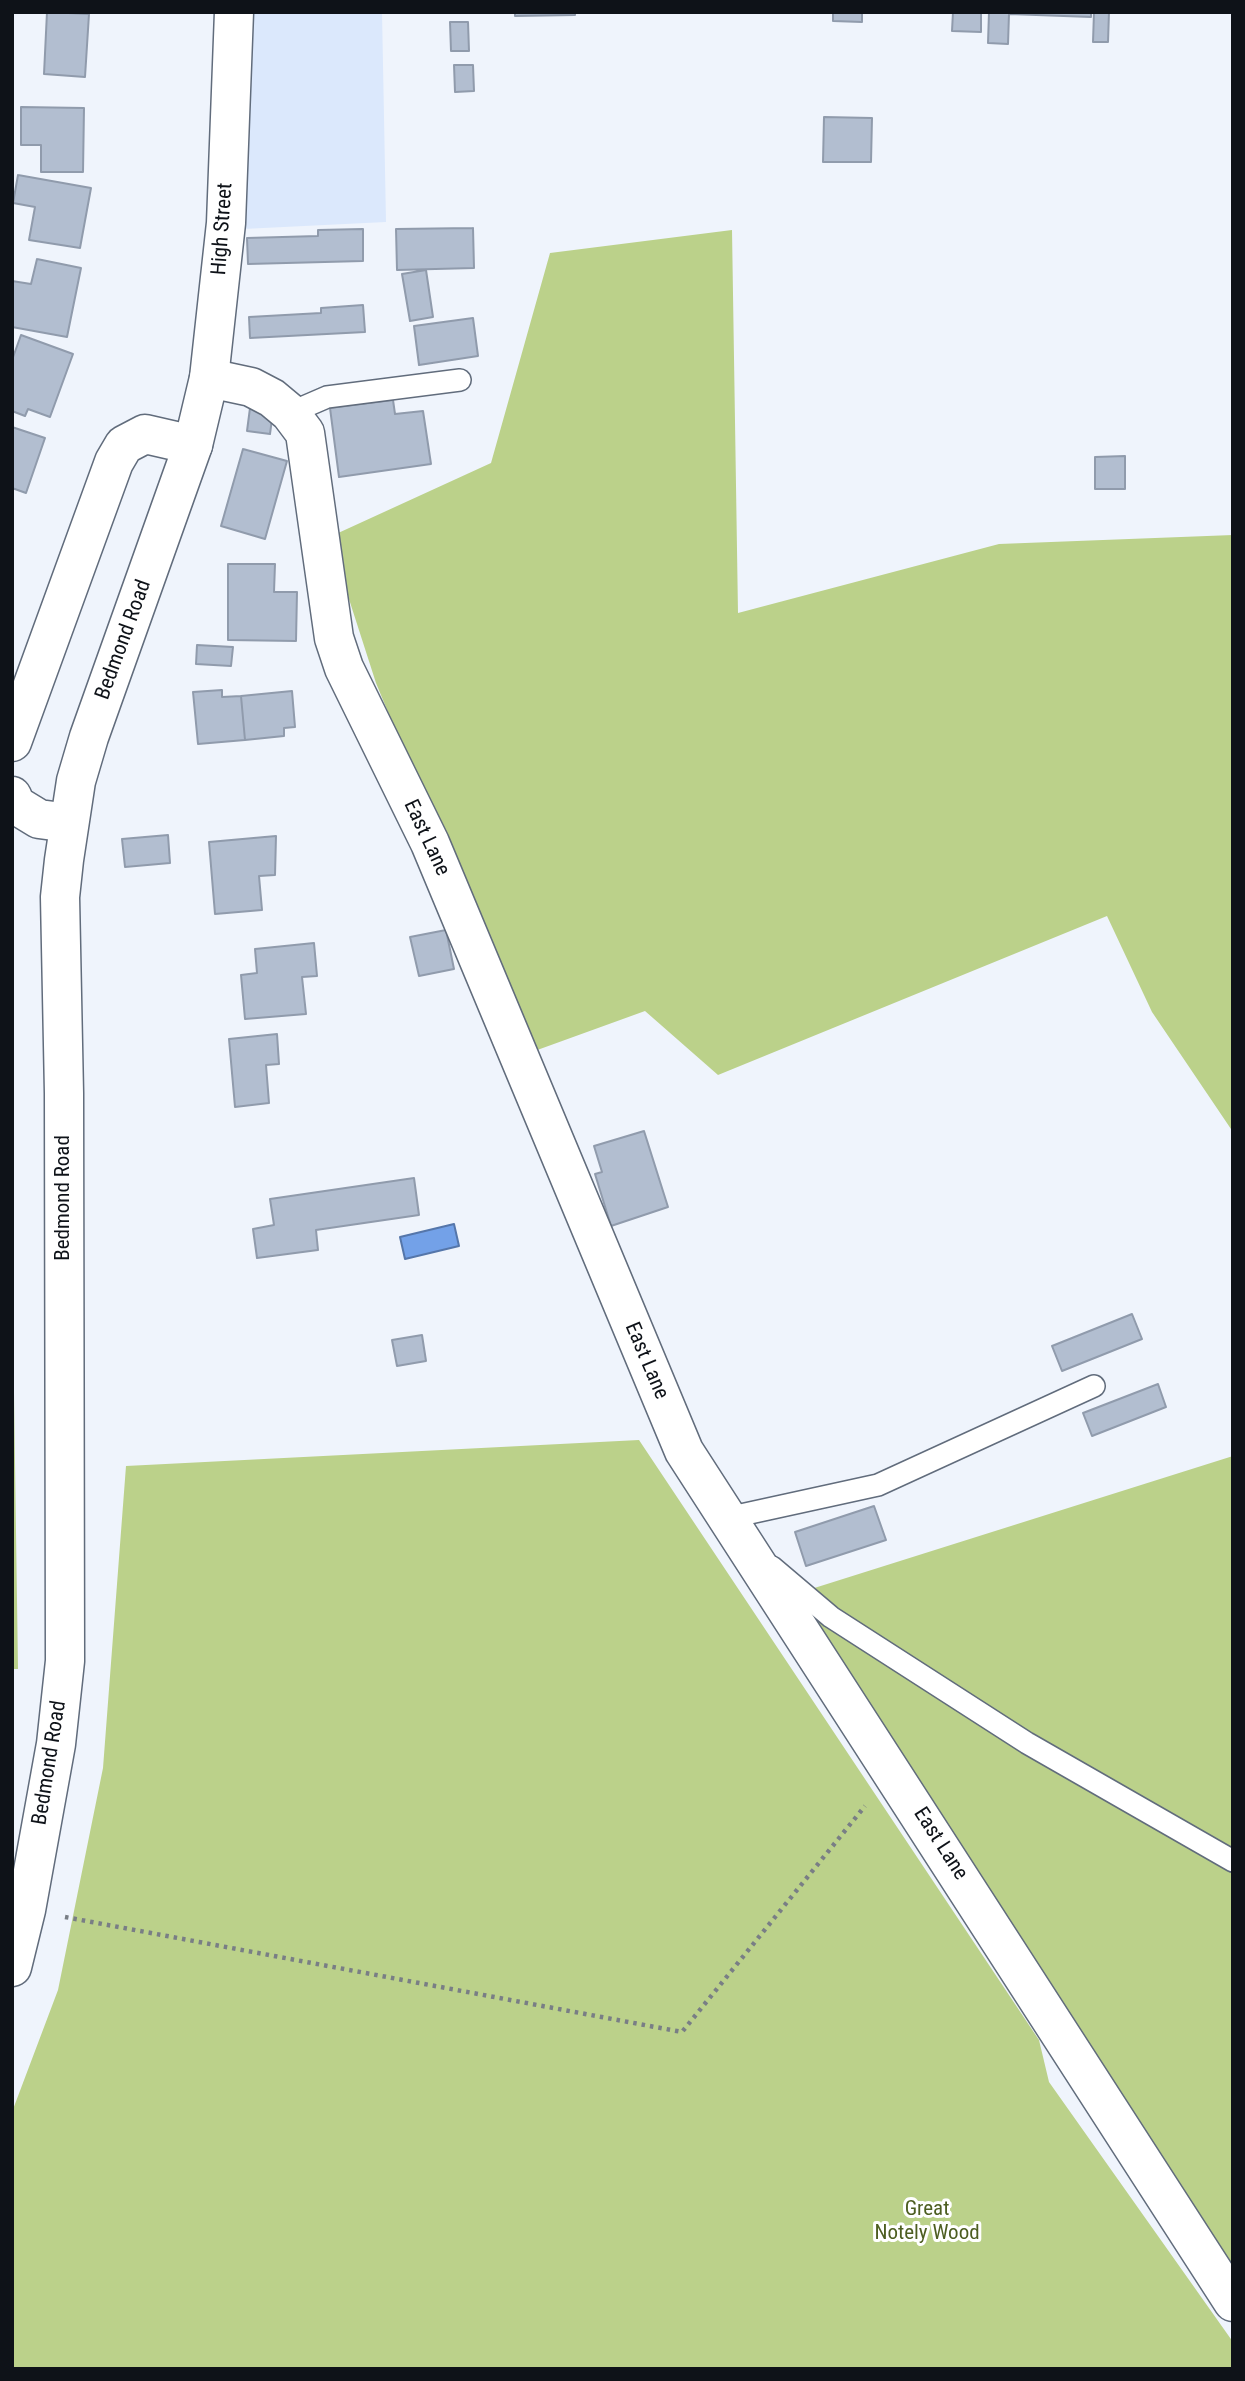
<!DOCTYPE html>
<html>
<head>
<meta charset="utf-8">
<style>
  body { margin:0 }
  #map { position:relative; width:1245px; height:2381px; overflow:hidden; background:#eff4fc; font-family:"Roboto Condensed",sans-serif }
  canvas { display:block }
  .frame { position:absolute; inset:0; border:14px solid #0e1218; pointer-events:none }
</style>
</head>
<body>
<div id="map">
<canvas width="1245" height="2381"></canvas>
<div class="frame"></div>
</div>
<script>
const ctx = document.querySelector('canvas').getContext('2d');
ctx.lineJoin = 'round';
function paint(path, color) {
  ctx.fillStyle = color;
  ctx.fill(path, 'evenodd');
}
function toPath(rows) {
  const path = new Path2D();
  for (const r of rows) {
    path.moveTo(r[0], r[1]);
    for (let i = 2; i < r.length; i += 2) path.lineTo(r[i], r[i + 1]);
  }
  return path;
}
function stroke(path, color, width, dash) {
  ctx.strokeStyle = color;
  ctx.lineWidth = width;
  ctx.lineCap = dash ? 'butt' : 'round';
  ctx.setLineDash(dash || []);
  ctx.stroke(path);
}
function write(font, color, halo, rows, align = 'center') {
  ctx.font = font + ' "Roboto Condensed",sans-serif';
  ctx.lineWidth = 6;
  ctx.setLineDash([]);
  ctx.textBaseline = 'middle';
  ctx.strokeStyle = halo;
  ctx.fillStyle = color;
  for (const [text, x, y, turn = 0] of rows) {
    ctx.save();
    ctx.translate(x, y);
    ctx.rotate((+turn || 0) * Math.PI / 180);
    ctx.textAlign = isNaN(turn) ? turn : align;
    if (halo) ctx.strokeText(text, 0, 0);
    ctx.fillText(text, 0, 0);
    ctx.restore();
  }
}
paint(toPath([
  [252,12,382,12,386,222,243,229]
]), '#dbe8fc');
paint(toPath([
  [732,230,738,613,999,544,1233,535,1233,1132,1152,1012,1107,916,718,1075,645,1011,529,1053,376,683,348,596,336,534,491,463,550,253],
  [12,1254,18,1669,12,1669],
  [639,1440,1039,2040,1049,2082,1233,2342,1233,2369,12,2369,12,2112,58,1990,103,1768,126,1466],
  [1233,1456,1233,2274,789,1596]
]), '#bbd18a');
const water = toPath([
  [454,1224,459,1246,405,1259,400,1237,454,1224]
]);
paint(water, '#73a1e8');
stroke(water, '#5576aa', 2);
const building = toPath([
  [47,12,89,14,85,77,44,74,47,12],
  [515,12,575,12,575,15,515,16,515,12],
  [833,12,862,12,862,22,833,21,833,12],
  [953,12,981,12,981,32,952,31,953,12],
  [989,12,1091,12,1091,17,1009,14,1008,44,988,43,989,12],
  [1094,12,1109,12,1108,42,1093,42,1094,12],
  [450,22,468,22,469,51,451,51,450,22],
  [454,65,473,65,474,91,455,92,454,65],
  [21,107,84,108,83,172,41,172,41,145,21,145,21,107],
  [824,117,872,118,871,162,823,162,824,117],
  [18,175,91,188,80,248,29,240,35,207,13,203,18,175],
  [473,228,474,268,397,270,396,229,473,228],
  [363,229,363,261,248,264,247,238,318,236,318,230,363,229],
  [37,259,81,268,67,337,12,327,12,281,31,284,37,259],
  [426,270,433,317,410,321,402,274,426,270],
  [363,305,365,332,250,338,249,317,321,313,321,308,363,305],
  [473,318,478,356,419,365,414,326,473,318],
  [21,335,73,354,50,417,28,409,25,416,12,411,12,360,21,335],
  [393,400,395,414,423,411,431,464,339,477,330,408,393,400],
  [250,408,273,411,270,434,247,431,250,408],
  [12,427,45,438,26,493,12,488,12,427],
  [243,449,287,461,265,539,221,526,243,449],
  [1125,456,1125,489,1095,489,1095,457,1125,456],
  [228,564,275,564,274,592,297,592,296,641,228,640,228,564],
  [197,645,233,647,231,666,196,664,197,645],
  [222,690,222,697,241,696,245,740,198,744,193,692,222,690],
  [292,691,295,727,284,728,284,736,245,740,241,696,292,691],
  [168,835,170,863,125,867,122,839,168,835],
  [276,836,275,875,259,876,262,910,215,914,209,842,276,836],
  [446,930,454,969,419,976,410,937,446,930],
  [314,943,317,976,302,977,306,1014,245,1019,241,975,257,973,255,949,314,943],
  [277,1034,279,1064,266,1065,269,1103,235,1107,229,1039,277,1034],
  [644,1131,668,1207,611,1226,595,1174,602,1172,594,1146,644,1131],
  [414,1178,419,1215,316,1230,318,1250,257,1258,253,1229,274,1225,270,1199,414,1178],
  [1132,1314,1142,1339,1062,1371,1052,1346,1132,1314],
  [422,1335,426,1361,397,1366,392,1340,422,1335],
  [1158,1384,1166,1407,1092,1436,1083,1413,1158,1384],
  [874,1506,886,1540,806,1566,795,1532,874,1506]
]);
paint(building, '#b2bed0');
stroke(building, '#909bac', 2);
const service = toPath([
  [290,413,327,397,460,380],
  [727,1518,878,1485,1094,1386],
  [772,1567,831,1617,1027,1743,1233,1861]
]);
const minor = toPath([
  [209,378,251,387,272,398,290,413,305,433,334,638,344,668,430,843,684,1451,1233,2302],
  [12,742,114,462,124,445,145,434,193,445],
  [12,796,16,805,39,819,69,823]
]);
const tertiary = toPath([
  [12,1967,26,1910,56,1744,65,1661,64,1093,60,897,64,860,76,781,89,737,193,445,209,378,226,223,234,12]
]);
stroke(service, '#616c7c', 24);
stroke(minor, '#616c7c', 41);
stroke(tertiary, '#616c7c', 41);
stroke(toPath([
  [65,1917,682,2032,865,1806]
]), '#797e85', 4.5, [3.5, 5]);
stroke(service, '#fff', 21);
stroke(minor, '#fff', 38);
stroke(tertiary, '#fff', 38);
write('21px', '#0e1218', '#fff', [
  ["High Street",223,229,-86],
  ["Bedmond Road",124,640,-70],
  ["East Lane",426,838,65],
  ["Bedmond Road",64,1198,-90],
  ["East Lane",646,1361,67],
  ["Bedmond Road",50,1763,-81],
  ["East Lane",940,1844,57]
]);
write('21px', '#4d5e21', '#fff', [
  ["Great",927,2210],
  ["Notely Wood",927,2234]
]);
</script>
</body>
</html>
